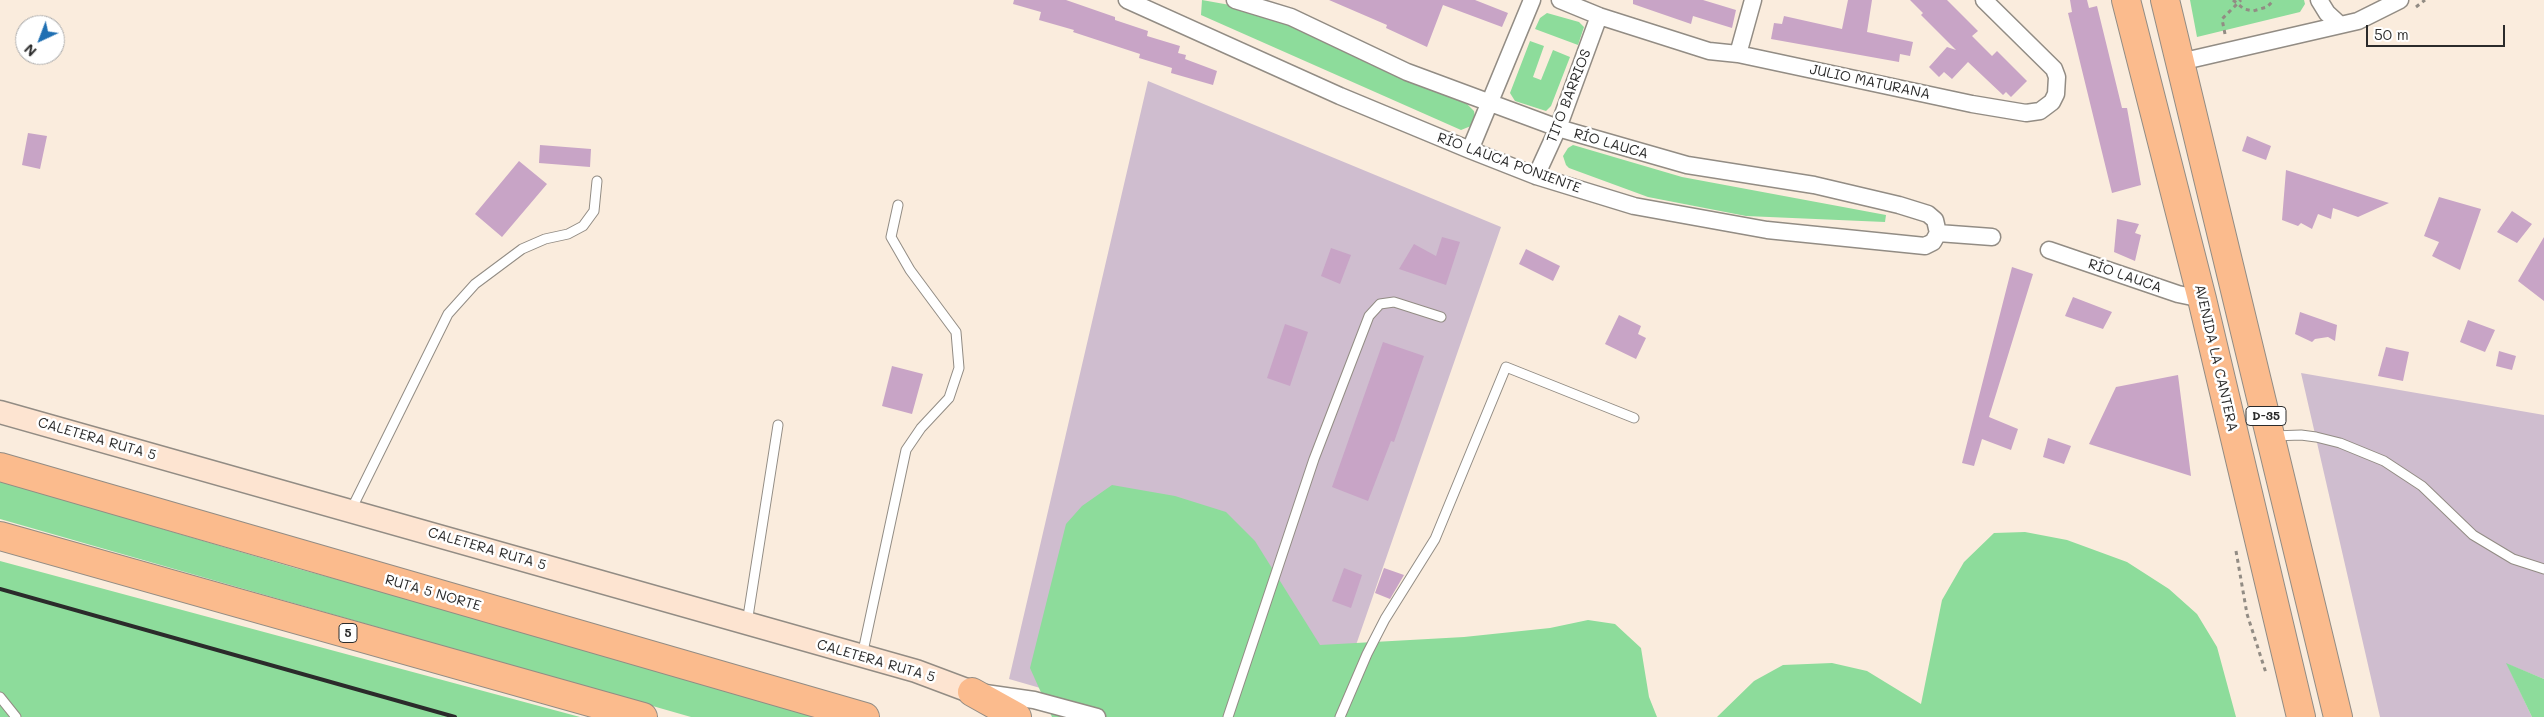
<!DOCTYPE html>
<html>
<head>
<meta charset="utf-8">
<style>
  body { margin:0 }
  #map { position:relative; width:2544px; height:717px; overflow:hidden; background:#faecdd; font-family:Mali,sans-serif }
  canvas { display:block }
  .north { position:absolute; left:15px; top:15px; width:50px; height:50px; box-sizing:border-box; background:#fff; border:1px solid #aaa; border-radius:50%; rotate:223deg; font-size:14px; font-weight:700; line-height:20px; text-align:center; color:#2b2b2b }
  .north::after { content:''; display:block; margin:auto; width:18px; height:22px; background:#1f6fb2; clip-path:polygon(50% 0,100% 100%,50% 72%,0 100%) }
  .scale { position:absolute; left:2366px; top:25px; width:139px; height:22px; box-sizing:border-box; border:2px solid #2b2b2b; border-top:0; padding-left:6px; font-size:15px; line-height:18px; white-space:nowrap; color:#2b2b2b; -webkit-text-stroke:4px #fff; paint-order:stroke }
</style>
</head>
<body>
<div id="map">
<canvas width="2544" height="717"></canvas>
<div class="north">N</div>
<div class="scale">50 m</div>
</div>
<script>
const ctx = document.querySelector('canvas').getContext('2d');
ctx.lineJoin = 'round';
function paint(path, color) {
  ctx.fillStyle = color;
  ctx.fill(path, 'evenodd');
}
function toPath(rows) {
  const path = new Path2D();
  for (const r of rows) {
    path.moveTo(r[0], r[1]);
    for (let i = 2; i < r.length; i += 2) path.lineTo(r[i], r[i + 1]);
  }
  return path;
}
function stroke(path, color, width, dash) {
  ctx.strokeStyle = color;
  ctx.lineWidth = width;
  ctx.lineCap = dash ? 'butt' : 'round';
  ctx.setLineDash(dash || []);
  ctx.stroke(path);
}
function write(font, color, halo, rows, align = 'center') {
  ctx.font = font + ' Mali,sans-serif';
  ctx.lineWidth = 5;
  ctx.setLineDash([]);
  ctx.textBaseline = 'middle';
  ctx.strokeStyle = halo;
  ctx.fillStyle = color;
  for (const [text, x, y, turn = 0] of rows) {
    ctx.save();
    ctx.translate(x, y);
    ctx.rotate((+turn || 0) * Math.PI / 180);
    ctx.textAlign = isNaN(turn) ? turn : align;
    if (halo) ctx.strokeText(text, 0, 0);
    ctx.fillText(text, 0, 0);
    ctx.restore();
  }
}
paint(toPath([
  [1148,81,1501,227,1331,717,1141,717,1009,679],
  [2301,373,2544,415,2544,679,2507,664,2532,717,2380,717]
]), '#cfbdcf');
paint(toPath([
  [1202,0,1241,7,1278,20,1391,73,1467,104,1474,111,1475,117,1471,126,1461,130,1201,15],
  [2190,0,2304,0,2305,4,2300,12,2197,37],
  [1547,13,1579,22,1584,27,1578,45,1535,29,1540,18],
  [1530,41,1544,46,1533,77,1541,80,1553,50,1570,57,1551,106,1546,111,1515,101,1510,93],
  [1573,145,1682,177,1886,215,1885,222,1746,216,1648,197,1569,168,1566,165,1563,156,1568,148],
  [0,481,295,568,469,615,819,717,691,717,0,519],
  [1112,485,1175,496,1226,512,1255,541,1320,645,1464,637,1550,628,1588,620,1615,624,1641,648,1649,697,1657,717,1052,717,1030,668,1066,524,1082,506],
  [2025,532,2067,540,2127,562,2169,589,2197,614,2217,647,2236,717,1717,717,1754,681,1783,665,1832,663,1867,671,1921,704,1942,600,1964,562,1994,533],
  [0,561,580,717,0,717],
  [2506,663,2544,679,2544,717,2532,717]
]), '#8ddc9b');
paint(toPath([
  [1014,0,1066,0,1115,17,1115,20,1148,31,1147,36,1180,46,1178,53,1186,55,1185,59,1217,71,1213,85,1171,73,1172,68,1139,58,1140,54,1073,32,1074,30,1039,20,1041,12,1013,4],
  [1329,0,1475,0,1508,13,1502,27,1443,5,1427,47,1386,28,1387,25],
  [1633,0,1703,0,1736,10,1732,28,1693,16,1691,24,1633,4],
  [1848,0,1872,0,1867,32,1913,42,1910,56,1900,54,1899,62,1771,39,1774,23,1782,24,1784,16,1842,29],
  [1910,0,1947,0,1978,31,1972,36,1992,56,1997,51,2027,81,2011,97,2006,92,2003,95,1968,62,1952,79,1944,72,1939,77,1929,67,1947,47,1956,50,1921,15,1923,13],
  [2070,0,2087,0,2089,8,2097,6,2122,108,2127,108,2141,185,2112,193,2068,13,2072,12],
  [28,133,47,136,40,169,22,165],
  [2247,136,2271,146,2266,160,2242,151],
  [540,145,591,149,590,167,539,163],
  [519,161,547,184,502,237,475,214],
  [2286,170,2389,203,2358,217,2333,208,2331,219,2318,214,2312,229,2301,223,2298,226,2282,220],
  [2439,197,2481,209,2460,270,2432,256,2439,242,2424,236],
  [2512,211,2532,224,2517,243,2497,232],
  [2117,219,2139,224,2135,233,2141,235,2135,261,2114,252],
  [1442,237,1460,242,1446,285,1399,269,1414,244,1436,256],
  [2544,237,2544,301,2518,281],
  [1331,248,1351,255,1340,284,1321,276],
  [1526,249,1560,266,1553,281,1519,264],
  [2012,267,2033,274,1989,417,2018,429,2011,450,1982,439,1974,466,1962,463],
  [2073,297,2112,312,2103,329,2065,316],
  [2300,312,2337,325,2335,341,2328,337,2315,339,2312,342,2295,334],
  [1619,315,1641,326,1638,334,1646,338,1636,359,1605,344],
  [2468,320,2495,330,2485,352,2460,342],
  [1285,324,1308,332,1290,386,1267,378],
  [1383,342,1424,356,1394,442,1391,441,1368,501,1332,487],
  [2386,347,2409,352,2403,381,2378,376],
  [2499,351,2516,356,2512,370,2496,366],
  [892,366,923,374,912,414,882,406],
  [2178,375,2191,476,2089,444,2116,387],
  [2048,438,2071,446,2064,464,2043,457],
  [1344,568,1362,575,1351,608,1332,601],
  [1384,568,1404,575,1390,599,1375,593]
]), '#c8a4c6');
const lane = toPath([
  [2273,436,2301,435,2316,437,2340,443,2384,461,2422,486,2473,535,2513,559,2544,569],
  [351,510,448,314,475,284,522,249,545,239,568,234,583,226,594,211,597,181],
  [747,623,778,425],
  [862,656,906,450,921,428,949,398,959,368,956,332,910,270,891,237,898,205],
  [0,697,16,717],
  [1228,717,1314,459,1369,316,1380,304,1394,302,1441,317],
  [1340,717,1367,654,1385,619,1435,539,1506,367,1634,418]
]);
const street = toPath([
  [1127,0,1340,96,1470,150,1536,176,1634,206,1767,230,1925,246,1933,242,1938,233],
  [1235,0,1291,17,1407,72,1558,128,1687,165,1814,185,1899,205,1928,214,1935,220,1938,233],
  [1560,0,1599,16,1709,51,1738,54,1972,104,2026,113,2040,111,2052,102,2056,94,2057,77,2054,69,1984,0],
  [2319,0,2327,13,2339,24],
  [1738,54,1753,0],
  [2180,62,2358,21,2400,0],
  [1470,150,1532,0],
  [1536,176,1558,128,1599,16],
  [1938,233,1992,237],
  [2049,250,2178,294,2202,299],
  [985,693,1034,700,1097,717]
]);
const secondary = toPath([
  [0,412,916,671,972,692]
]);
const highway = toPath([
  [2126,0,2202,299,2301,717],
  [2165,0,2338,717],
  [0,467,865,717],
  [0,536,643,717],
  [972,692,1017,717]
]);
stroke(lane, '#928c84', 11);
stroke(street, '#928c84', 19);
stroke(secondary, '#928c84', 25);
stroke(highway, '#928c84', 30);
stroke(toPath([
  [2233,0,2244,9,2253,11,2267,7,2274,0],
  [2416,7,2425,0],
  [2225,34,2222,19,2241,0],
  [2236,551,2247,614,2266,673]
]), '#928c84', 3, [4, 4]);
stroke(lane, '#fff', 9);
stroke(street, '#fff', 16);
stroke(secondary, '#fde4d1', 22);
stroke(highway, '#fbbb8d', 28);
stroke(toPath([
  [0,589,455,717]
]), '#2b2b2b', 4);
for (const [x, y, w] of [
  [2266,416,40],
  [348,633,18]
]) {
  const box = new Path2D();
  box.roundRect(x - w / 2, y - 9.5, w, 19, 4);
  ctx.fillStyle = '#fff';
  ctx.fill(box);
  stroke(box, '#2b2b2b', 1);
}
write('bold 12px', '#2b2b2b', null, [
  ["D-35",2266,416],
  ["5",348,633]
]);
write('14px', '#2b2b2b', '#fff', [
  ["JULIO MATURANA",1870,82,12],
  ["TITO BARRIOS",1569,96,-69],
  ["RÍO LAUCA",1611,144,16],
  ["RÍO LAUCA PONIENTE",1509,163,20],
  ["RÍO LAUCA",2125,276,19],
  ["AVENIDA LA CANTERA",2216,358,77],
  ["CALETERA RUTA 5",97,439,16],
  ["CALETERA RUTA 5",487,549,16],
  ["RUTA 5 NORTE",433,593,16],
  ["CALETERA RUTA 5",876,661,16]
]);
</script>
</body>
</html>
